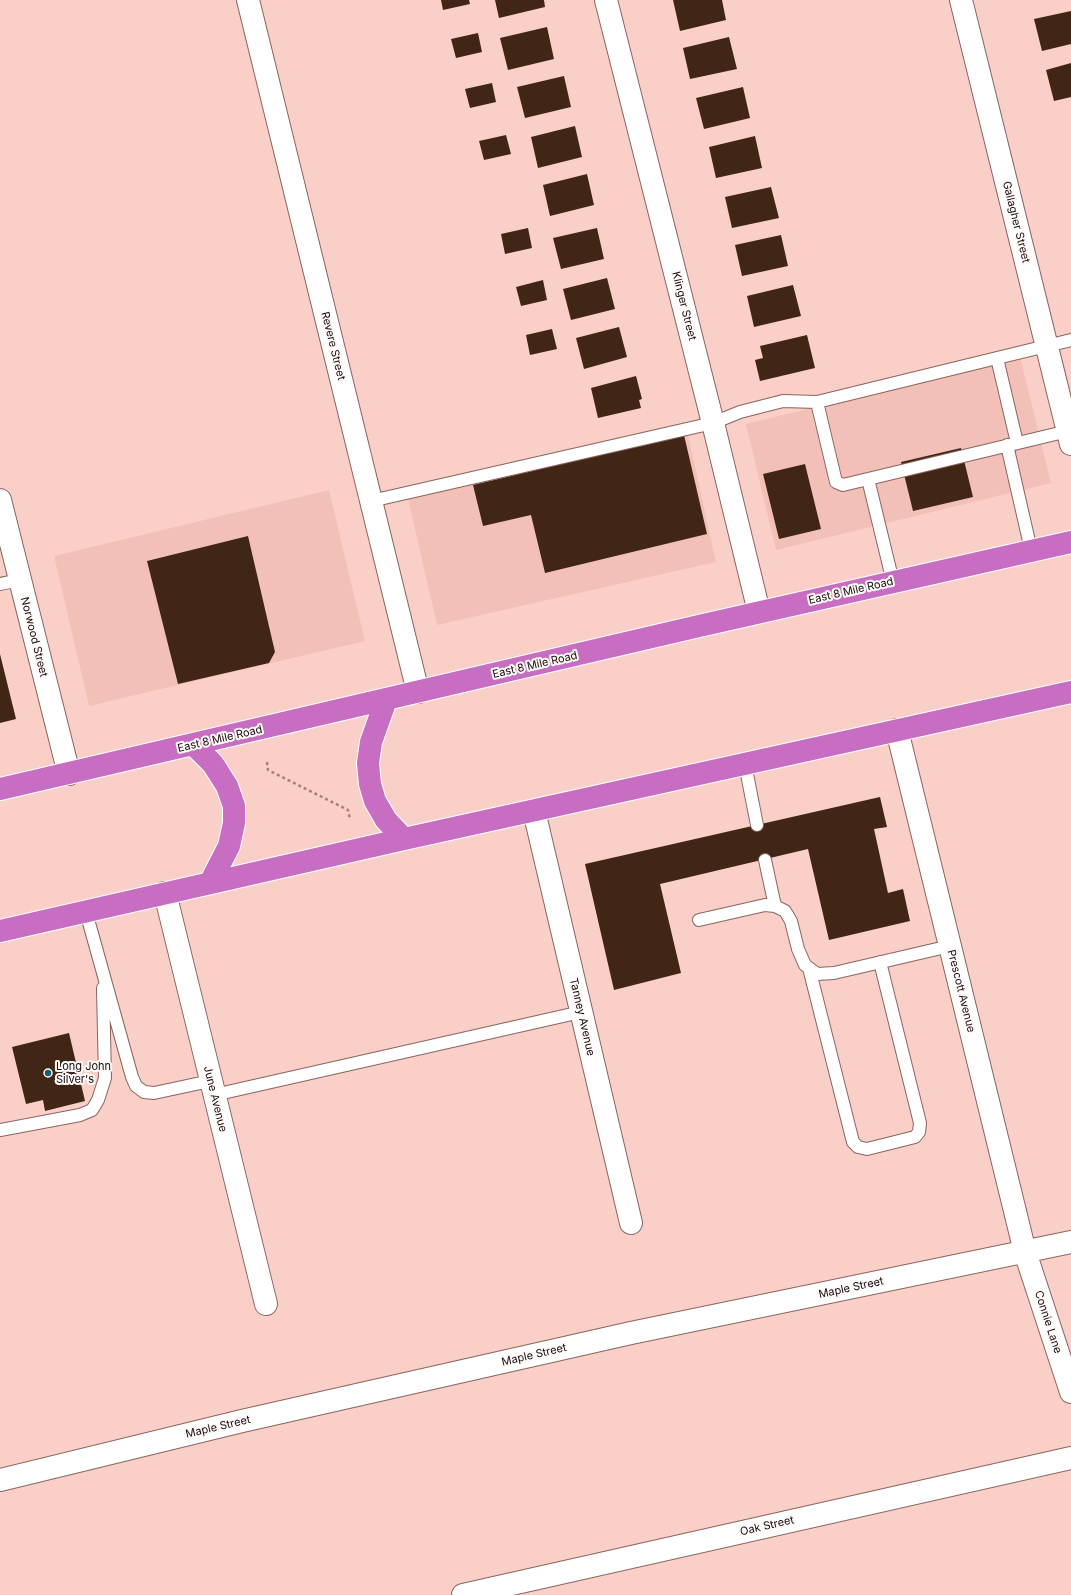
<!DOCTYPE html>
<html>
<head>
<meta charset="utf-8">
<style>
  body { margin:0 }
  canvas { display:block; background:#facfc8 }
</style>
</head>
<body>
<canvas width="1071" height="1595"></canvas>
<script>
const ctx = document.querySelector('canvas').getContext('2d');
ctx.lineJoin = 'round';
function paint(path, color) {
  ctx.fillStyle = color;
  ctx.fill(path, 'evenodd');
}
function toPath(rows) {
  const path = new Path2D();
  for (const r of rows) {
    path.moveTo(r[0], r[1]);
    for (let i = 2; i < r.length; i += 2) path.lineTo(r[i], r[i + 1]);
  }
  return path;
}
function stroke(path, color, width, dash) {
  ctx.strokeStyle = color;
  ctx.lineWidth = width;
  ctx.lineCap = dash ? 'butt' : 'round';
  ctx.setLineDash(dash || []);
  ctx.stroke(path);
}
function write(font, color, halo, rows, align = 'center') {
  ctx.font = font + ' Inter,sans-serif';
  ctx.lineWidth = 4;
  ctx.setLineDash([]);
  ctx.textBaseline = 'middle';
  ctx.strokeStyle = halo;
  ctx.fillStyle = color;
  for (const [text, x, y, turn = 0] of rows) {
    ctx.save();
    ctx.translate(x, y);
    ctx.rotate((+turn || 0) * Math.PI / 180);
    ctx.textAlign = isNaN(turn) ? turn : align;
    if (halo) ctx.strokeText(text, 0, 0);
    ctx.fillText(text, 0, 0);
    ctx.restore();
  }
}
paint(toPath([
  [1020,357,1051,483,776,550,746,424],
  [688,435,716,562,437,625,408,499],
  [329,490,365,641,89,706,54,556]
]), '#f3c0b8');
paint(toPath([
  [441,0,469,0,470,4,443,10],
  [495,0,544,0,545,7,499,18],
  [673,0,722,0,726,20,680,31],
  [1071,11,1071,44,1042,51,1034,19],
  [547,27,554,59,508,70,500,38],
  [478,33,482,52,456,58,451,39],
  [729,37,737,69,690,79,683,48],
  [1071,63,1071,97,1054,101,1046,70],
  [564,76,571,107,525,118,517,87],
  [492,83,496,102,470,108,465,89],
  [743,87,750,118,704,129,696,98],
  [575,126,582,157,538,168,531,137],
  [506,135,511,154,484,160,479,141],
  [755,136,762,168,716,178,709,147],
  [587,174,594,205,550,216,543,185],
  [771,187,779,218,732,228,725,197],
  [528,228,532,248,505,254,501,234],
  [597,228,604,259,561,269,553,238],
  [781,235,788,266,742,276,735,245],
  [607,278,615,309,571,320,563,289],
  [543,280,547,300,521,306,516,287],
  [793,285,801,316,754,327,747,296],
  [619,327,627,357,584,369,576,338],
  [552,329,557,349,530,355,526,335],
  [807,335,815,368,760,381,755,360,763,358,760,346],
  [636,376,642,399,639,400,641,408,598,418,591,388],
  [684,435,707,534,545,573,531,515,483,526,473,485],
  [961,448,973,497,913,511,901,462],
  [805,464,821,529,779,539,763,474],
  [248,536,275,652,269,663,178,684,147,561],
  [0,654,16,719,0,723],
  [880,797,887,827,874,829,888,893,903,889,910,921,829,940,808,849,660,884,681,973,614,990,585,864],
  [69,1033,85,1101,45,1111,43,1100,26,1104,12,1047]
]), '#412515');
const lane = toPath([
  [817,402,836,482,843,485,868,479],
  [1017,443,997,358,1071,340],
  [1007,445,1031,550],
  [371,501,713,423,740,412,783,401,817,402,997,358],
  [893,582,868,479,1068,431],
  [0,584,20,580],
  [745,764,757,825],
  [765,860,775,906],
  [86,912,132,1077,136,1086,144,1092,154,1093,210,1081],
  [699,920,765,905,775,906,785,911,791,921,798,949,805,965,817,974,834,973,950,946],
  [809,968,853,1142,858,1147,867,1149,915,1137,919,1132,920,1123,880,962],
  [214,1095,581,1012],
  [0,1130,80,1115,92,1110,98,1100,105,1078,103,988]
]);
const street = toPath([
  [248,0,418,692],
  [606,0,713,423,759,612],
  [961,0,1071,444],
  [0,500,69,774],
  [897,730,1025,1252,1071,1392],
  [534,811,631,1223],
  [165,893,266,1304],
  [0,1480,242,1421,631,1333,1071,1242],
  [463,1595,1071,1458]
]);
const highway = toPath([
  [386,700,371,742,368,763,370,784,375,801,386,820,404,839],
  [194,745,213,764,227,786,234,806,234,823,229,846,210,883],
  [0,789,699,626,1071,542],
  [0,931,404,839,1071,692]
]);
stroke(lane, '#8a645e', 14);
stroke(street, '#8a645e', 24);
stroke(highway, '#fff', 24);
stroke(toPath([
  [267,762,268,770,348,810,350,819]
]), '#a2827d', 2.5, [3, 3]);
stroke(lane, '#fff', 12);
stroke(street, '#fff', 22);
stroke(highway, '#c86ec2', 22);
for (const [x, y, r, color] of [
  [48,1073,4,"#13606b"]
]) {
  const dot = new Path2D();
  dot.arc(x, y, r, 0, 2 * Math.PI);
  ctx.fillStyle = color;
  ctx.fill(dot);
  stroke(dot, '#fffafa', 1.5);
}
write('11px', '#180a08', '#fffafa', [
  ["Gallagher Street",1016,222,76],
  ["Klinger Street",684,306,76],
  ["Revere Street",333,346,76],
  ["East 8 Mile Road",851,591,-13],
  ["Norwood Street",34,637,76],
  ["East 8 Mile Road",535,665,-13],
  ["East 8 Mile Road",220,739,-13],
  ["Prescott Avenue",961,991,76],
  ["Tanney Avenue",582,1017,77],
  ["June Avenue",215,1099,76],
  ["Maple Street",851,1288,-12],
  ["Connie Lane",1048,1322,72],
  ["Maple Street",534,1355,-13],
  ["Maple Street",218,1427,-13],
  ["Oak Street",767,1526,-13]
]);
write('11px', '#180a08', '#fffafa', [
  ["Long John",56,1067],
  ["Silver's",56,1080]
], 'left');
</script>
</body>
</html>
